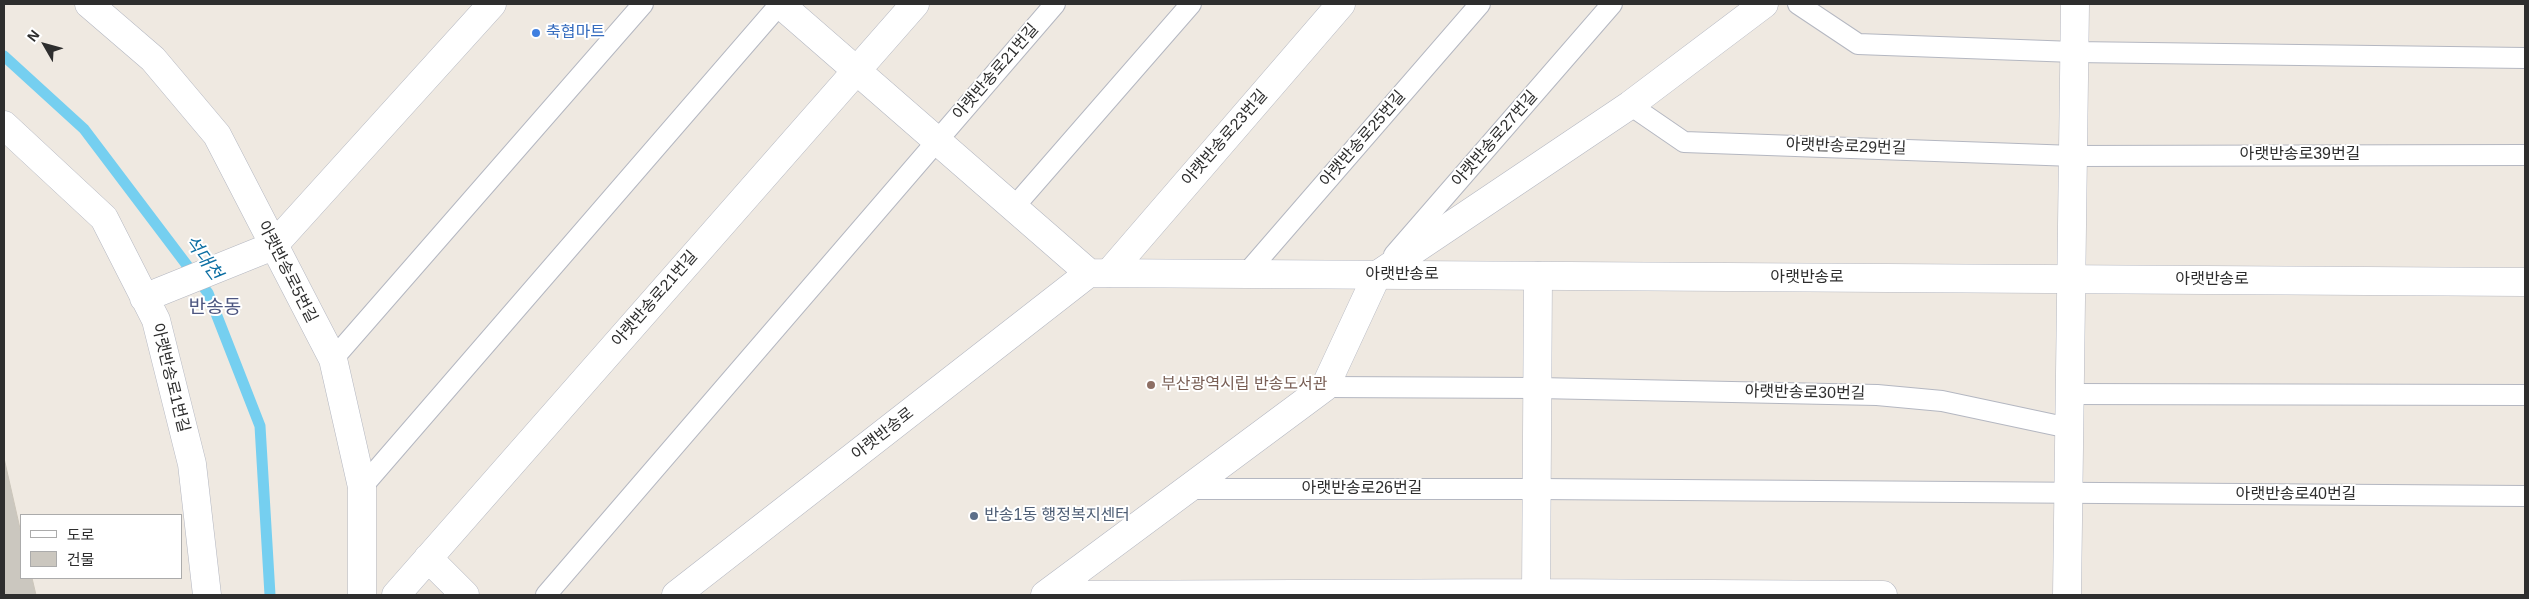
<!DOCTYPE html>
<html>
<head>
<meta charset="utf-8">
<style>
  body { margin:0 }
  #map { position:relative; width:2529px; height:599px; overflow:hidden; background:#efe9e1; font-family:Arial,"Noto Sans KR",sans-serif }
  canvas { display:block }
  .frame { position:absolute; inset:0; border:5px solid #2e2e2e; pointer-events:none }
  .legend { position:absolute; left:20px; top:514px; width:162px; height:65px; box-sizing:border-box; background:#fff; border:1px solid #ababab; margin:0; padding:6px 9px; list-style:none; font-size:15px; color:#2e2e2e }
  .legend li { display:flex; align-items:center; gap:10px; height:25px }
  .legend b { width:25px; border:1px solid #ababab }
  .north { position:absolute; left:20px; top:20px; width:50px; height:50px; -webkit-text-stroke:4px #fff; paint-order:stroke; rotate:308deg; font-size:14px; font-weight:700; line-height:20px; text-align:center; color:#2e2e2e }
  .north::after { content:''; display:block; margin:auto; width:18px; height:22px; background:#2e2e2e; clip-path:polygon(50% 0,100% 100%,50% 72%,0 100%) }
</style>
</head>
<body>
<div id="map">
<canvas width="2529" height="599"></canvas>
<div class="frame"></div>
<ul class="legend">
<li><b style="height:6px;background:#fff"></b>도로</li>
<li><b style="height:14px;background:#cbc7bf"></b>건물</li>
</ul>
<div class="north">N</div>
</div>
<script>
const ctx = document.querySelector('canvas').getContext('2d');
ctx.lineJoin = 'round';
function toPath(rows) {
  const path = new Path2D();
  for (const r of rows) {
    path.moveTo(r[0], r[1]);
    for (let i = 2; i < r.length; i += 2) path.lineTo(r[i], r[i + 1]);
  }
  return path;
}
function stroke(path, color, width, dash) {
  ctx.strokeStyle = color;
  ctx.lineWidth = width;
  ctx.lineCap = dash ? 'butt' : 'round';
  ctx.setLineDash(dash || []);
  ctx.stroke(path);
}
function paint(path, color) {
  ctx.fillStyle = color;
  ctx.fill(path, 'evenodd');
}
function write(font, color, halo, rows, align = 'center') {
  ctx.font = font + ' Arial,"Noto Sans KR",sans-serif';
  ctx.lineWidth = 4;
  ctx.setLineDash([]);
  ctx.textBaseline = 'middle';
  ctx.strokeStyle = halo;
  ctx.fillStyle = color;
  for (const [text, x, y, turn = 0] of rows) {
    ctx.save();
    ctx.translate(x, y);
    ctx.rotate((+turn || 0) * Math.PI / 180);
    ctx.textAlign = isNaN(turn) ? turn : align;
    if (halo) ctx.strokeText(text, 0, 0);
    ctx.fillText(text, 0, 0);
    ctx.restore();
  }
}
stroke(toPath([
  [4,56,84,129,208,293,260,426,270,595]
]), '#75cff0', 11);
const building = toPath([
  [4,458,21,533,21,578,32,578,36,595,4,595,4,458]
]);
paint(building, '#cbc7bf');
stroke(building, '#cbc5ba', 1);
const lane = toPath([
  [1798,4,1858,44,2074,52,2525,58],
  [1630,105,1684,142,2074,156,2525,155],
  [1014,207,1191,4],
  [1394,255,1612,4],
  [1246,274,1480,4],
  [333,359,643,4],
  [1325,387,1538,388,1877,395,1942,401,2069,428],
  [2069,394,2525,395],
  [362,487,780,4],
  [1187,489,1537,489,2525,496],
  [546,595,1055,4]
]);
const street = toPath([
  [89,4,153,59,217,135,333,359,362,487,362,595],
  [4,125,104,218,156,320,192,464,207,595],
  [1109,273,1341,4],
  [144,298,273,246,492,4],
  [428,558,465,595],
  [396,595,915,4],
  [1045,595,1325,387,1377,275,1630,105,1764,4],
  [1054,595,1536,593,1883,595],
  [1536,595,1538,276],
  [2067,595,2075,4]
]);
const secondary = toPath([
  [780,4,1089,273],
  [676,595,1089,273,2525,282]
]);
stroke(lane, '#b4b7c1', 22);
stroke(street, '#b4b7c1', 29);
stroke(secondary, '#b4b7c1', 29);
stroke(lane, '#fff', 20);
stroke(street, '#fff', 28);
stroke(secondary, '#fff', 28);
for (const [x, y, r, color] of [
  [536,33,5,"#3f7fe0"],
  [1151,385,5,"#8d6e63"],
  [974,516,5,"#5c6f8a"]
]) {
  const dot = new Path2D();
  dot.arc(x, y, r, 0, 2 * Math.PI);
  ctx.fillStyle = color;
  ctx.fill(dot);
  stroke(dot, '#fff', 2);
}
write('16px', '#366cbe', '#fff', [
  ["축협마트",546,33]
], 'left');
write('16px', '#2e2e2e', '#fff', [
  ["아랫반송로21번길",996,72,-49],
  ["아랫반송로23번길",1225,138,-49],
  ["아랫반송로25번길",1363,139,-49],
  ["아랫반송로27번길",1495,139,-49],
  ["아랫반송로29번길",1846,147,2],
  ["아랫반송로39번길",2300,155],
  ["아랫반송로5번길",287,272,63],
  ["아랫반송로",1402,275],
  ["아랫반송로",1807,278],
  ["아랫반송로",2212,280],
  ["아랫반송로21번길",655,299,-49],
  ["아랫반송로1번길",170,378,76],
  ["아랫반송로30번길",1805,393,1],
  ["아랫반송로",883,434,-38],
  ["아랫반송로26번길",1362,489],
  ["아랫반송로40번길",2296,495]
]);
write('16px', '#785e54', '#fff', [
  ["부산광역시립 반송도서관",1161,385]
], 'left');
write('16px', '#4e5e75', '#fff', [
  ["반송1동 행정복지센터",984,516]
], 'left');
write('italic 18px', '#0d6fa3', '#fff', [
  ["석대천",203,258,54]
]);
write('19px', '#4d5680', '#fff', [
  ["반송동",215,308]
]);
</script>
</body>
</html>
